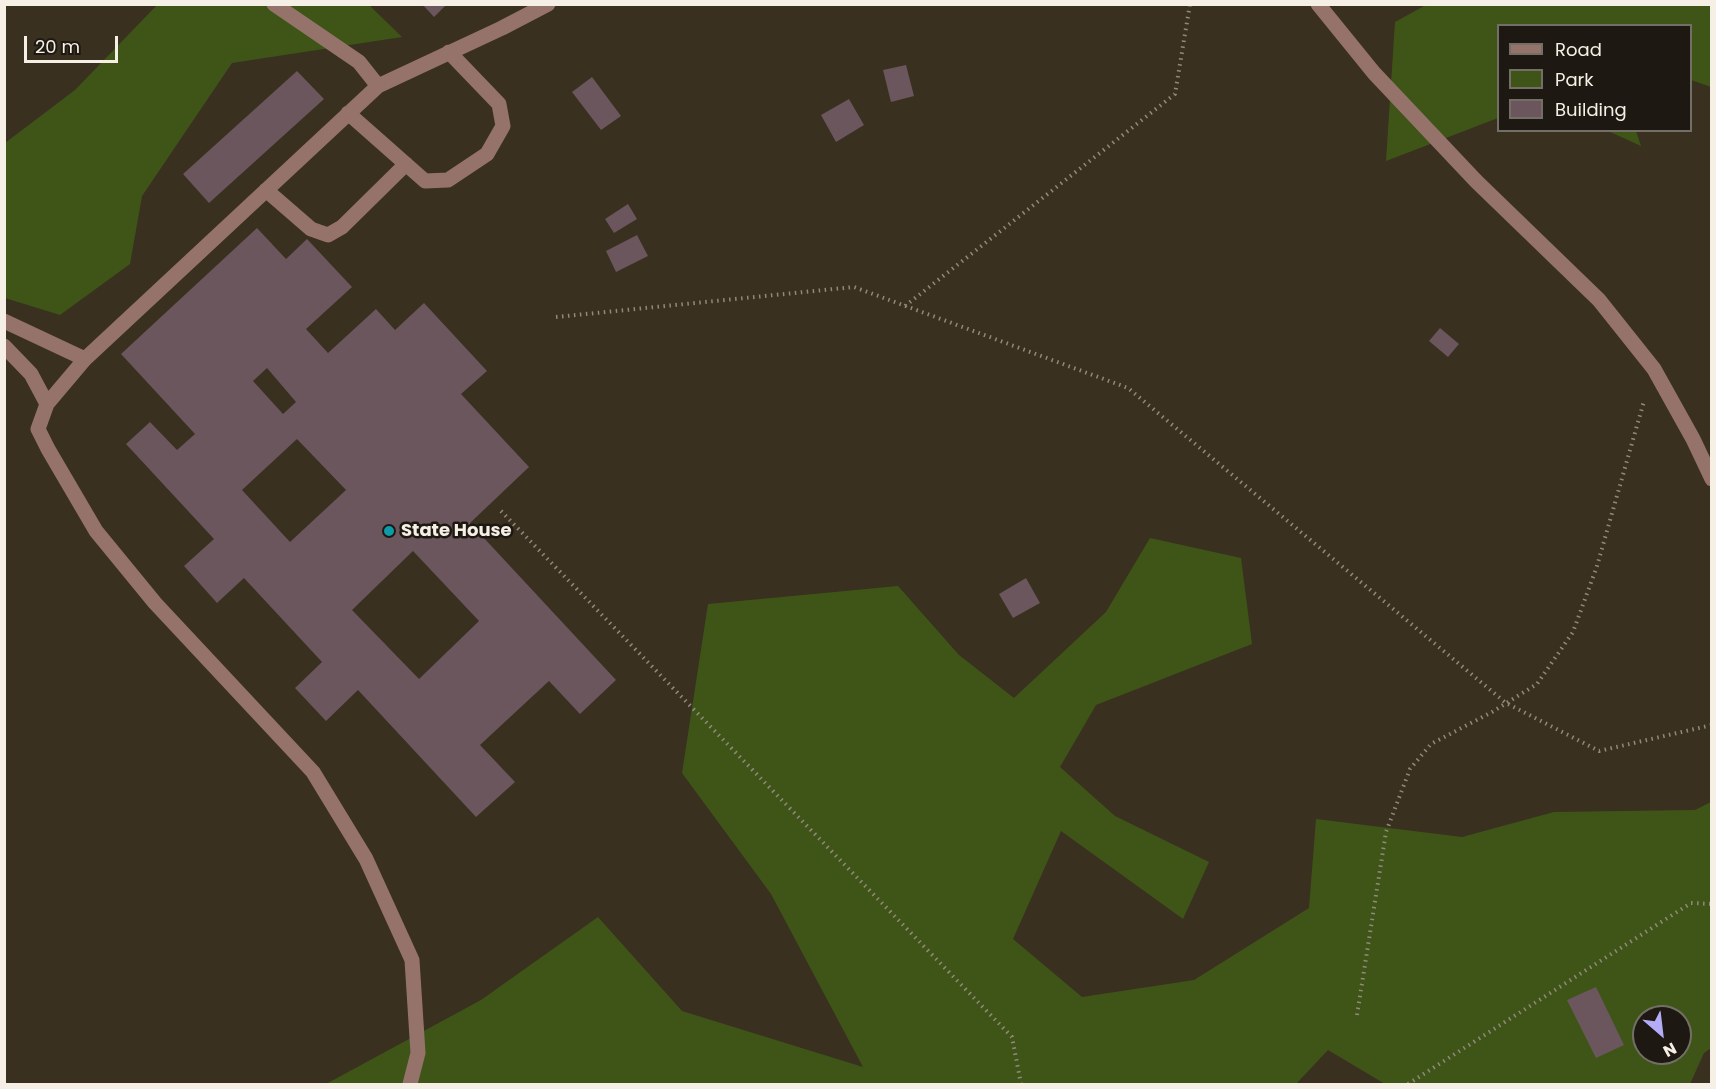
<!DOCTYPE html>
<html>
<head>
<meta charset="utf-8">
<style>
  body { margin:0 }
  #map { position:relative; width:1716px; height:1089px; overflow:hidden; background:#393020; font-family:Poppins,sans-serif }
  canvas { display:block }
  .frame { position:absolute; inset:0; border:6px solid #f5efe5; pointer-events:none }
  .legend { position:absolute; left:1497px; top:24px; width:195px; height:108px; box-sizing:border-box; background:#1d1912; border:2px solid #736f66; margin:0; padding:8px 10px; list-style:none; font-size:18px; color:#f5efe5 }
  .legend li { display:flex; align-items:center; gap:12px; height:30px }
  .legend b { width:30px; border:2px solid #736f66 }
  .north { position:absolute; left:1632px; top:1005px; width:60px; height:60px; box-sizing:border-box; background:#1d1912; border:2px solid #736f66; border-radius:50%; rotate:152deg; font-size:16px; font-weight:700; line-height:24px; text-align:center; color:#f5efe5 }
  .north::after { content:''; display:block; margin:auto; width:21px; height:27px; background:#b5acf8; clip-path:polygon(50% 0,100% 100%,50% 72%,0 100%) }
  .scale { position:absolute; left:24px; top:36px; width:94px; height:27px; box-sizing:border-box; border:3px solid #f5efe5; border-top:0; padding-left:8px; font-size:18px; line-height:21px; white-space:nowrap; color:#f5efe5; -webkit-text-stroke:4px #1d1912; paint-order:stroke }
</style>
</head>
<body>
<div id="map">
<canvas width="1716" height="1089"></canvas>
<div class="frame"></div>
<ul class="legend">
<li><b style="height:8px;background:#95736a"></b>Road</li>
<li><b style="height:16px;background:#3f5518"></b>Park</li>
<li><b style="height:16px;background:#6a565c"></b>Building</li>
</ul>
<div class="north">N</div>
<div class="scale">20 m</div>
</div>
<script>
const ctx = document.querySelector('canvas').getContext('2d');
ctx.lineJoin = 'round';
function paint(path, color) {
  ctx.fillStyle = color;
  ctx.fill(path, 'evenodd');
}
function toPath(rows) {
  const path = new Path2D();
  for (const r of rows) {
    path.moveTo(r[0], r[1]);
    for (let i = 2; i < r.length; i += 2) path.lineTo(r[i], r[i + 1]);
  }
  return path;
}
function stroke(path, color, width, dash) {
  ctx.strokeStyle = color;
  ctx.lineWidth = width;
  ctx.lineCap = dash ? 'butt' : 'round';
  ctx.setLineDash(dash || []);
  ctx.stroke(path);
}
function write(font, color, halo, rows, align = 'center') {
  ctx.font = font + ' Poppins,sans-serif';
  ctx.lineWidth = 5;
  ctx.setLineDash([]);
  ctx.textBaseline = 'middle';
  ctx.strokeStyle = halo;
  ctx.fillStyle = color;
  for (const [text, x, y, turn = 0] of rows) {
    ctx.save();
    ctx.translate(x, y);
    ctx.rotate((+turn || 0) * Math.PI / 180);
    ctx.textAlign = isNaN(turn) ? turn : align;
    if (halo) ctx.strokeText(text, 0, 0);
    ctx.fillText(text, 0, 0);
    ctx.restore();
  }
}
paint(toPath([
  [157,5,369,5,402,37,232,63,142,196,130,264,60,315,5,298,5,143,75,90],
  [1426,5,1711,5,1711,87,1691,80,1690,26,1498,26,1498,118,1386,161,1395,22],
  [1608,131,1636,131,1641,146],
  [1150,538,1241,558,1252,644,1096,705,1060,767,1115,816,1209,862,1183,919,1061,831,1013,939,1082,997,1194,980,1309,908,1316,819,1462,837,1554,812,1695,810,1711,802,1711,1048,1704,1053,1690,1084,1385,1084,1328,1050,1296,1084,326,1084,481,1000,598,917,682,1011,863,1067,771,894,682,773,708,604,898,586,959,655,1014,698,1106,612],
  [1644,1017,1680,1017,1680,1053,1644,1053]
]), '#3f5518');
paint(toPath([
  [422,4,447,4,434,17],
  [906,65,914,96,891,102,883,70],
  [297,71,324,99,209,203,183,174],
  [592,77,621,116,601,130,572,92],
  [849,99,864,125,836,142,821,115],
  [628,204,637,219,614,233,605,219],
  [257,228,286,259,307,239,352,287,306,329,328,353,376,309,395,330,424,303,487,371,461,394,529,467,470,523,616,680,580,714,549,681,480,745,515,782,476,817,358,690,326,721,295,688,322,662,244,578,217,603,184,566,214,539,126,444,150,422,177,450,195,434,121,354],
  [267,368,296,402,283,414,253,381],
  [297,439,346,490,290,542,242,490],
  [413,551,479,621,419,679,352,610],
  [637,235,648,256,616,272,606,251],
  [1440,328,1459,344,1448,357,1429,341],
  [1026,578,1040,603,1013,618,999,594],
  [1596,987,1624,1045,1596,1058,1567,1000]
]), '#6a565c');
stroke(toPath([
  [905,306,1175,94,1190,4],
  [556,317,854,287,1128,388,1506,703,1599,751,1712,725],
  [501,511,1012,1037,1021,1084],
  [1357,1015,1386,832,1410,769,1431,744,1492,712,1537,684,1573,632,1597,566,1644,401],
  [1408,1084,1691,903,1712,904]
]), '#918a7c', 4, [1.5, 4.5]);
stroke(toPath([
  [274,4,359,62,378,86,85,359,47,404,38,429,48,449,96,531,155,603,313,772,366,859,412,960,418,1053,410,1084],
  [1318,4,1374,73,1476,181,1599,300,1654,369,1693,439,1712,479],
  [378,86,502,28,548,4],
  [348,113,425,181,448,180,487,154,503,126,499,104,449,52],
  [266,190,311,229,328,235,342,227,406,164],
  [4,321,85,359],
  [4,346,31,374,47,404]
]), '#95736a', 15);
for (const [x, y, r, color] of [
  [389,531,6,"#0f9aa8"]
]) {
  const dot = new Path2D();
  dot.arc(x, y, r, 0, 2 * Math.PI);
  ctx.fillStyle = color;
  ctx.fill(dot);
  stroke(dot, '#1d1912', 2);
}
write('bold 18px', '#f5efe5', '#1d1912', [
  ["State House",401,531]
], 'left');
</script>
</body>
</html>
